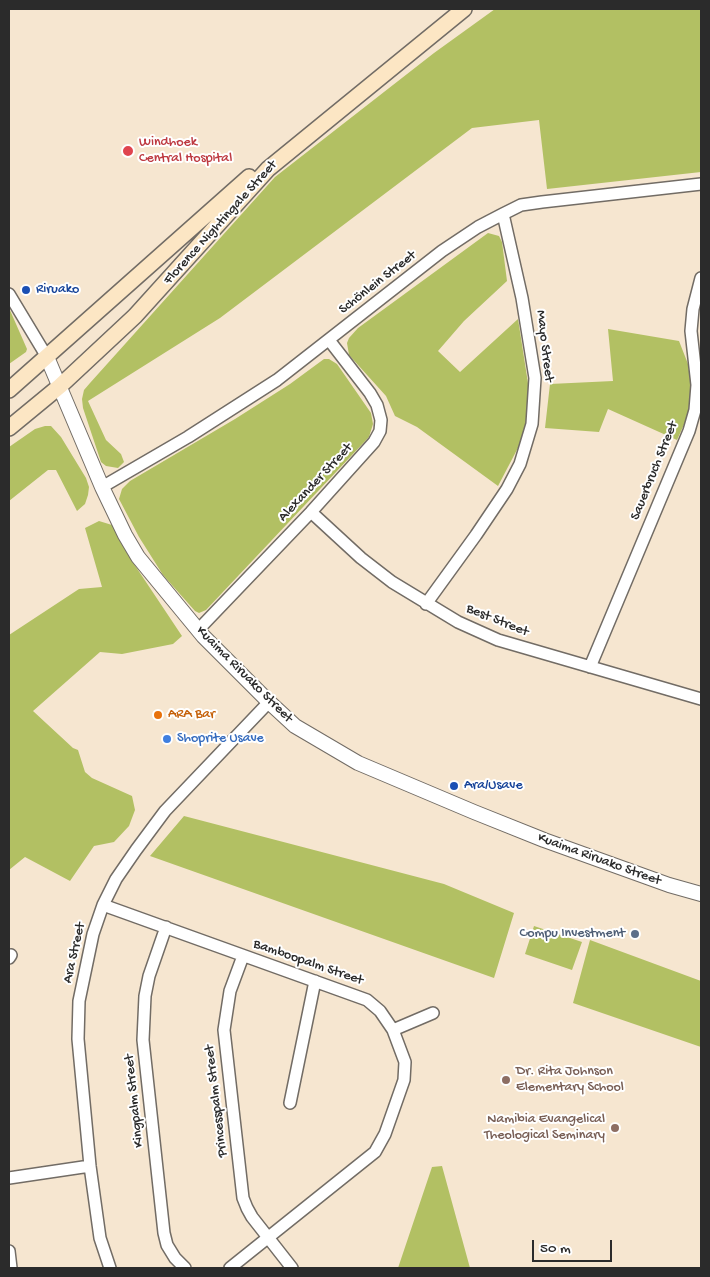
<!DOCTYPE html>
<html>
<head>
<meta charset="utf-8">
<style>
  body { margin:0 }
  #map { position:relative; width:710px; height:1277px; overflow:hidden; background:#f6e6d0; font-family:"Gochi Hand",sans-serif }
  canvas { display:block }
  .frame { position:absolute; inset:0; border:10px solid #2b2b2b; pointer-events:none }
  .scale { position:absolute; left:532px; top:1240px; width:80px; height:22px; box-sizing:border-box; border:2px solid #2b2b2b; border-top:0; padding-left:6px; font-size:15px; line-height:18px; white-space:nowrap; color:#2b2b2b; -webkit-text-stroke:4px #fff; paint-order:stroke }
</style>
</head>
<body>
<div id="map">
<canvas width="710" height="1277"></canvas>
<div class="frame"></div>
<div class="scale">50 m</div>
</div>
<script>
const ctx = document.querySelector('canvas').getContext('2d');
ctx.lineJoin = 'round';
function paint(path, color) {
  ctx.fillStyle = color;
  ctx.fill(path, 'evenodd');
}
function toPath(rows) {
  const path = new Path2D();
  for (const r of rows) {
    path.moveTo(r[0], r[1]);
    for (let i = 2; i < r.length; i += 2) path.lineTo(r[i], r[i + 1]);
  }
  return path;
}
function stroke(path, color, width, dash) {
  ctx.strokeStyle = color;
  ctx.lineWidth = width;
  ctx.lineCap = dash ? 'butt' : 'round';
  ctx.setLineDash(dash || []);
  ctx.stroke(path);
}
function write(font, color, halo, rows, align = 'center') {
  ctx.font = font + ' "Gochi Hand",sans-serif';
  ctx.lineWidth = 4;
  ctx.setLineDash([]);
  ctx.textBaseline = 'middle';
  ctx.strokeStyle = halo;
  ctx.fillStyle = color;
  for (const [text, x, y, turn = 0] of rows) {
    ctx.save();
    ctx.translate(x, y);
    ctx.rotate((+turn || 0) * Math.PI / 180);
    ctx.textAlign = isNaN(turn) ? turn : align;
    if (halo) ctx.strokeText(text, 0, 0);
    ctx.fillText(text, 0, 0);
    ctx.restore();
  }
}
paint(toPath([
  [495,9,701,9,701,172,547,189,539,120,472,128,220,318,88,401,106,440,121,454,124,462,118,468,106,466,101,462,83,408,82,399,84,390,90,383,275,177,434,53],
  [488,233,499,236,502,242,507,281,464,321,438,351,460,372,518,319,530,396,528,414,520,444,498,486,417,427,395,416,386,396,349,355,347,343,349,338,358,328],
  [9,308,27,349,26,352,9,364],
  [608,329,679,341,688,364,691,385,690,404,686,420,677,440,608,409,599,432,545,428,550,384,613,381],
  [324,359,329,359,337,364,371,413,373,424,369,437,206,610,199,613,195,611,163,575,139,537,119,499,122,489,130,481,235,419,290,384],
  [45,426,51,426,61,437,86,478,89,487,88,495,85,504,77,511,56,470,48,470,9,501,9,447,35,429],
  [99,521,112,525,132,561,182,636,173,644,122,654,100,652,33,711,73,748,78,750,85,772,92,778,132,796,135,810,129,826,114,842,94,846,70,881,25,857,9,870,9,635,79,589,102,587,85,528],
  [184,816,444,884,514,913,494,978,150,856],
  [534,926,582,942,572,970,525,954],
  [590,940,701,981,701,1047,573,1003],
  [442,1166,470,1268,398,1268,432,1167]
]), '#b2c063');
const minor = toPath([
  [9,294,47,357],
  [102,487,188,437,277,380,442,251,478,227,503,214,521,205,542,202,701,184],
  [311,512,361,558,392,582,458,622,498,640,701,699],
  [426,604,476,535,507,489,520,464,532,424,535,378,522,298,503,214],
  [198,630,311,512,374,442,380,431,381,420,377,405,370,393,329,340],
  [590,667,689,431,695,410,697,385,691,331,693,309,701,278],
  [103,905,367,1000,380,1011,393,1030,405,1062,404,1080,385,1134,375,1152,230,1268],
  [166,927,149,976,145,996,143,1040,164,1233,167,1245,175,1258,185,1268],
  [243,956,230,991,224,1030,243,1198,247,1208,252,1217,292,1268],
  [9,958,11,955],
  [393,1030,433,1013],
  [290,1103,315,981],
  [9,1178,90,1166],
  [9,1251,11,1268],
  [110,1268,100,1238,90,1166,78,1039,79,1001,93,934,103,905,116,879,136,850,165,811,269,702]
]);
const tertiary = toPath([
  [47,357,102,487,125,535,138,557,203,636,269,702,295,726,358,763,474,812,544,840,669,885,701,894]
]);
const secondary = toPath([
  [9,390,249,177],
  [9,428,60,386,135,316,268,169,464,9]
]);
stroke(minor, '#726c65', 14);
stroke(tertiary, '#726c65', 16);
stroke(secondary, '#726c65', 18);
stroke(minor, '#fff', 11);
stroke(tertiary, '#fff', 14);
stroke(secondary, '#fce6c4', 15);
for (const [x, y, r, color] of [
  [128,151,6,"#e0444e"],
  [26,290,5,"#1a4fb4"],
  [158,715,5,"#e8710a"],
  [167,739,5,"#3f7fe0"],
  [454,786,5,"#1a4fb4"],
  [635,934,5,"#5c6f8a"],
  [506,1080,5,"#8d6e63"],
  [615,1128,5,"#8d6e63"]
]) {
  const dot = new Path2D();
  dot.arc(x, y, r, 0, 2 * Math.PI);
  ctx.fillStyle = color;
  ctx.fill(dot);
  stroke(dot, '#fff', 2);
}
write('14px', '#be3a42', '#fff', [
  ["Windhoek",139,143],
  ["Central Hospital",139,159]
], 'left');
write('14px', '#2b2b2b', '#fff', [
  ["Florence Nightingale Street",221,223,-48],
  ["Schönlein Street",378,283,-38],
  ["Mayo Street",544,346,83],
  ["Sauerbruch Street",655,471,-68],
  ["Alexander Street",316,483,-47],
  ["Best Street",497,621,22],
  ["Kuaima Riruako Street",244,675,45],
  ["Kuaima Riruako Street",599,860,20],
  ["Ara Street",75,953,-77],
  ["Bamboopalm Street",308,963,19],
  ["Kingpalm Street",135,1101,-96],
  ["Princesspalm Street",217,1101,-97]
]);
write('14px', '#164399', '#fff', [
  ["Riruako",36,290],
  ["Ara/Usave",464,786]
], 'left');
write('14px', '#c56008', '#fff', [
  ["ARA Bar",168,715]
], 'left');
write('14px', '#366cbe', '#fff', [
  ["Shoprite Usave",177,739]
], 'left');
write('14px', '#4e5e75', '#fff', [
  ["Compu Investment",625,934]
], 'right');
write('14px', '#785e54', '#fff', [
  ["Dr. Rita Johnson",516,1072],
  ["Elementary School",516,1088],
  ["Namibia Evangelical",605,1120,"right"],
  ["Theological Seminary",605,1136,"right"]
], 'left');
</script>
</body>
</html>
